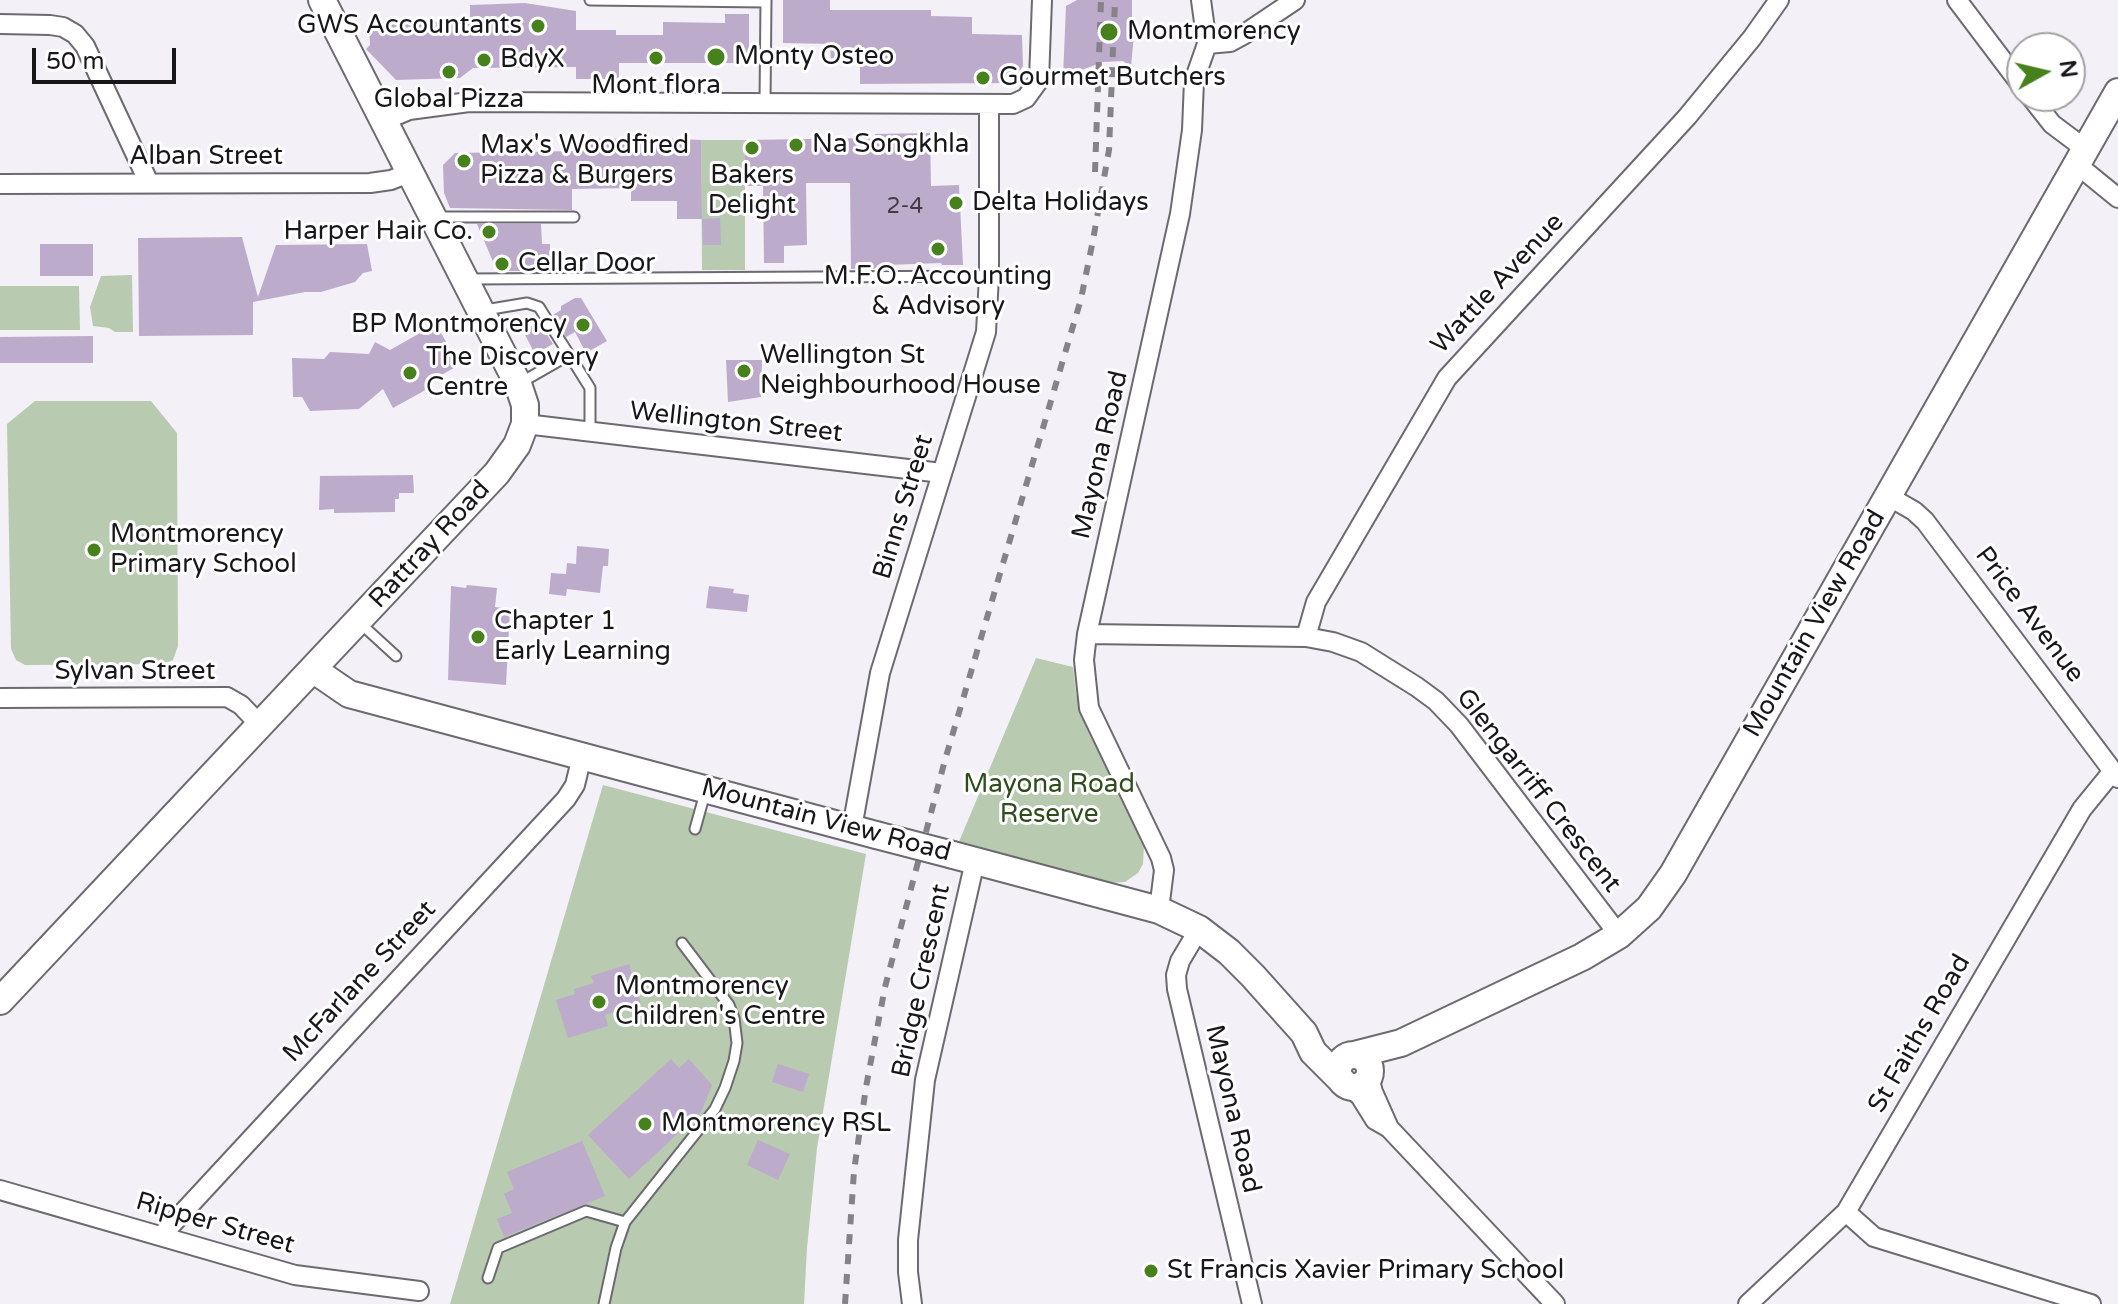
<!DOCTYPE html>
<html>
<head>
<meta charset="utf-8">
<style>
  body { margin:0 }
  #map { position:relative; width:2118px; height:1304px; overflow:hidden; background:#f4f0f8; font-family:"Varela Round",sans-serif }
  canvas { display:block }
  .north { position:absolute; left:2006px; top:32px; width:80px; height:80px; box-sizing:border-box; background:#fff; border:2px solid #a2a2a3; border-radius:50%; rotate:82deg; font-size:22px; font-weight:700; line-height:32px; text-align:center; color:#171619 }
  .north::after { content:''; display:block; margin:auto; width:28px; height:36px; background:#47811b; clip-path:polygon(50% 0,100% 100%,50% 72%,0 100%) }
  .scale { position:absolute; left:32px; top:48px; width:144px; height:36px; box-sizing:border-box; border:4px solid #171619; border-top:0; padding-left:10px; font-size:24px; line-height:28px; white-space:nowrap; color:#171619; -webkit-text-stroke:6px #fff; paint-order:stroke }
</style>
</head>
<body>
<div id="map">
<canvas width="2118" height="1304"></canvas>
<div class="north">N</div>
<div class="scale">50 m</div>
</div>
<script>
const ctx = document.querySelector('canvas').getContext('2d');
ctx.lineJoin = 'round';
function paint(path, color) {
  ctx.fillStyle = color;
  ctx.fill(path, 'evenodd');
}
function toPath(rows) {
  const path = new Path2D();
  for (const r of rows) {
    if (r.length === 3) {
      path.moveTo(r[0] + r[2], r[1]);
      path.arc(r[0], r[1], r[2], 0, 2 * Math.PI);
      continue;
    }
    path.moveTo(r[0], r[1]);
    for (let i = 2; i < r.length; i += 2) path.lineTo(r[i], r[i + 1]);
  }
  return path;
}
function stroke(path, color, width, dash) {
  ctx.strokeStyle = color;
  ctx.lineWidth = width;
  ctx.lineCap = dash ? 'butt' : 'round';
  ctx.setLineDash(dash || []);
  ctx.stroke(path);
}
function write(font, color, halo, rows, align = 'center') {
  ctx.font = font + ' "Varela Round",sans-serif';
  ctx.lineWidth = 6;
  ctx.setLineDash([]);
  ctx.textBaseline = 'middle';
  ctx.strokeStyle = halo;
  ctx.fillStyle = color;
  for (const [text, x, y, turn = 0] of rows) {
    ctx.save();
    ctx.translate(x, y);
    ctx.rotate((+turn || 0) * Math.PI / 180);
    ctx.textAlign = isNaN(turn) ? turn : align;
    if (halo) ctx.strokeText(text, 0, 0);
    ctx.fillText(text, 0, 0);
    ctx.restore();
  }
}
paint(toPath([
  [701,140,745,140,745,270,702,270],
  [132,275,133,332,115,332,109,328,93,326,90,307,101,276],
  [0,286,79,286,80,330,0,330],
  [35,401,151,401,177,433,178,646,173,660,163,664,25,665,16,660,11,649,7,424],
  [1036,658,1073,667,1076,693,1087,729,1141,835,1144,845,1143,864,1138,873,1125,882,1109,883,958,844],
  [603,785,866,854,817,1148,807,1248,804,1304,450,1304]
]), '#b8caaf');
paint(toPath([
  [783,0,830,0,830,10,931,10,931,16,972,17,972,34,1022,35,1023,66,1012,83,860,84,860,62,831,62,830,44,783,43],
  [1077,0,1132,0,1132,32,1134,34,1131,67,1123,61,1103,62,1063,77,1066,6],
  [525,3,576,11,576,30,616,30,616,35,663,35,663,22,725,23,725,14,749,14,749,63,619,63,619,79,576,79,576,67,473,68,460,78,396,80,366,49,370,45,369,22,470,22,470,5],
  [930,133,931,186,959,185,963,265,942,265,941,263,888,265,888,268,851,269,850,183,806,183,807,245,784,246,784,263,764,263,763,186,733,186,733,170,745,170,745,140,875,138,875,134],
  [658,138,701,140,702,219,677,219,677,201,631,201,631,188,572,189,572,210,450,208,444,193,443,165,455,153,576,151,576,139],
  [720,218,721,245,703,245,702,219],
  [477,224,541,224,542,244,550,244,550,255,559,254,560,271,497,271],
  [242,237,258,297,276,245,367,244,372,271,363,273,355,282,321,292,305,292,253,302,253,335,139,336,138,238],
  [40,244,93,244,93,276,40,276],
  [575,298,581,298,607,341,586,353,575,332,566,337,553,315,561,310,561,306],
  [539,322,553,344,535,354,523,331],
  [436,324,459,365,431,381,431,387,393,408,383,389,359,409,310,411,302,397,293,397,292,358,324,359,330,352,369,354,375,342,390,350],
  [93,336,93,363,0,363,0,337],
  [726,360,762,360,761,397,728,402],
  [413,475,414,493,399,493,399,499,395,499,395,512,334,513,334,509,319,510,320,476],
  [577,546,609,549,608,566,603,566,600,593,567,589,566,596,549,594,551,573,566,574,567,563,576,564],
  [467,585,497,588,495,607,510,609,506,685,448,680,451,586,466,588],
  [709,586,734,589,733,593,749,595,747,612,706,608],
  [629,964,641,1004,605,1015,608,1026,568,1038,556,1000,575,994,574,989,594,983,591,976],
  [671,1059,679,1068,689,1059,712,1085,701,1112,629,1179,588,1135],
  [778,1064,809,1074,803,1092,772,1082],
  [758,1140,790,1154,778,1180,747,1165],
  [582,1141,605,1196,504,1237,497,1219,512,1213,504,1194,514,1189,507,1172]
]), '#bdabcc');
const lane = toPath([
  [590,0,766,2],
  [765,103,766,0],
  [438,217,574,217],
  [469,279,989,276],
  [485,310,527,303,539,307,590,388,590,433],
  [520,383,569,355],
  [360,623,396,656],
  [695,829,705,793],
  [488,1278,498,1248,586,1211,625,1222],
  [604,1304,616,1248,625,1222,715,1109,725,1088,734,1061,737,1043,734,1018,729,1005,682,943]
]);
const street = toPath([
  [1957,0,2022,86],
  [0,24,50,25,63,27,75,34,85,46,149,183],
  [1207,44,1230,42,1243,35,1295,0],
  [2030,96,2052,124,2084,148],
  [383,121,409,110,469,102,1013,104,1026,98,1039,80,1042,0],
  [2075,163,2118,198],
  [0,184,370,183,391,180,411,172],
  [525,424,942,473],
  [1888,496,1914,511,1925,521,2118,778],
  [1087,634,1306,637,1333,642,1361,652,1417,687,1436,701,1459,725,1619,935],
  [1306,637,1316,602,1447,378,1687,117,1752,38,1779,0],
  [0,698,227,697,241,705,260,725],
  [852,828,880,673,986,332,989,276,989,105],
  [1159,910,1164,870,1161,858,1089,708,1084,660,1087,634,1180,214,1192,130,1194,81,1207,44,1201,0],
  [1199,929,1180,961,1176,975,1177,989,1252,1304],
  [1369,1077,1373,1092,1389,1128],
  [1347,1085,1360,1096,1375,1120,1389,1128,1555,1304],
  [0,1190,295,1275,419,1291],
  [1846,1212,1874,1237,2091,1304],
  [162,1235,566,799,575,785,582,756],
  [912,1304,908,1272,908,1240,925,1080,975,861],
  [1748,1304,1846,1212,2082,809,2113,771]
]);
const secondary = toPath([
  [314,670,349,694,876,835],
  [953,855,1159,910,1199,929,1229,952,1253,976,1304,1033,1313,1052,1343,1082],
  [0,1001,497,473,517,445,525,424,525,405,518,384,322,0],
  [1354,1055,1401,1043,1582,957,1619,935,1649,908,1673,874,2118,92],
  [1354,1071,16]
]);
stroke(lane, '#6d6971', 13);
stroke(street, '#6d6971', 22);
stroke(secondary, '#6d6971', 30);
stroke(lane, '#fff', 9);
stroke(street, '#fff', 18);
stroke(secondary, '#fff', 26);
stroke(toPath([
  [1095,172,1101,0],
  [845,1304,854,1171,866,1087,885,987,945,760,1081,299,1093,240,1109,150,1115,0]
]), '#858288', 6, [10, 10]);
const secondaryBridge = toPath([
  [876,835,953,855]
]);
stroke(secondaryBridge, '#6d6971', 30, []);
stroke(secondaryBridge, '#fff', 26);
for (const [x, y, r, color] of [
  [538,26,8,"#47811b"],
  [1109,32,10,"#47811b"],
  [716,57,10,"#47811b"],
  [656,58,8,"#47811b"],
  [484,60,8,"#47811b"],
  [449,72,8,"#47811b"],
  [983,78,8,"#47811b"],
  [796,145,8,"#47811b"],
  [752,148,8,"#47811b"],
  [464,161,8,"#47811b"],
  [956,203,8,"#47811b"],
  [489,232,8,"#47811b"],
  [938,249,8,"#47811b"],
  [502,264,8,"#47811b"],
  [583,325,8,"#47811b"],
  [744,371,8,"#47811b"],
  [410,373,8,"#47811b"],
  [94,550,8,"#47811b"],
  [478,637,8,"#47811b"],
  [599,1002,8,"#47811b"],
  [645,1124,8,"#47811b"],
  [1151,1271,8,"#47811b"]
]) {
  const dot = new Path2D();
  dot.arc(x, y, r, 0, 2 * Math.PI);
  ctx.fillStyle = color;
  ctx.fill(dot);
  stroke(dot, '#fff', 3);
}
write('22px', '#403b46', null, [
  ["2-4",905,207]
]);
write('26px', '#171619', '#fff', [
  ["GWS Accountants",522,26,"right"],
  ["Montmorency",1127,32],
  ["Monty Osteo",734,57],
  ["BdyX",500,60],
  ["Gourmet Butchers",999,78],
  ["Mont flora",656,86,"center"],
  ["Global Pizza",449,100,"center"],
  ["Na Songkhla",812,145],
  ["Max's Woodfired",480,146],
  ["Pizza & Burgers",480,176],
  ["Bakers",752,176,"center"],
  ["Delight",752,206,"center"],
  ["Delta Holidays",972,203],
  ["Harper Hair Co.",473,232,"right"],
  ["Cellar Door",518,264],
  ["M.F.O. Accounting",938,277,"center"],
  ["& Advisory",938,307,"center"],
  ["BP Montmorency",567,325,"right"],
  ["Wellington St",760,356],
  ["Neighbourhood House",760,386],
  ["The Discovery",426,358],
  ["Centre",426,388],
  ["Montmorency",110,535],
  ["Primary School",110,565],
  ["Chapter 1",494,622],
  ["Early Learning",494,652],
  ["Montmorency",615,987],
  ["Children's Centre",615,1017],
  ["Montmorency RSL",661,1124],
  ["St Francis Xavier Primary School",1167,1271]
], 'left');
write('26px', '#171619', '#fff', [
  ["Alban Street",206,157],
  ["Wattle Avenue",1498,284,-47],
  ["Wellington Street",736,423,6],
  ["Mayona Road",1101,455,-77],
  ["Binns Street",904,507,-73],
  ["Rattray Road",430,545,-47],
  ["Price Avenue",2029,615,53],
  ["Mountain View Road",1815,624,-60],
  ["Sylvan Street",135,672],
  ["Glengarriff Crescent",1538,791,52],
  ["Mountain View Road",826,821,15],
  ["Bridge Crescent",922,981,-78],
  ["McFarlane Street",360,982,-47],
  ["St Faiths Road",1920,1034,-60],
  ["Mayona Road",1232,1109,77],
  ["Ripper Street",215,1224,16]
]);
write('26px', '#2f4c1d', '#fff', [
  ["Mayona Road",1049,785],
  ["Reserve",1049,815]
]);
</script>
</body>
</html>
